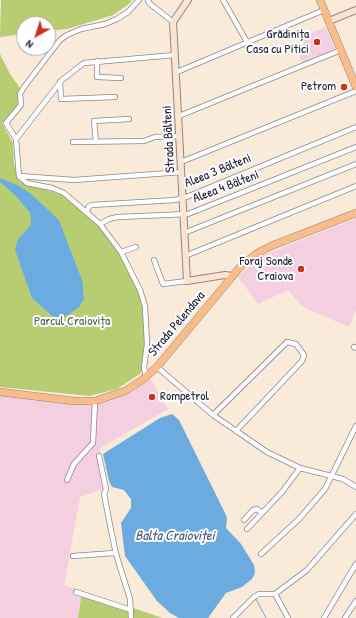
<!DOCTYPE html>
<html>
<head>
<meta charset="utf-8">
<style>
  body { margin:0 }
  #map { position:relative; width:356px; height:618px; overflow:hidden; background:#f9ead9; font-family:"Patrick Hand",sans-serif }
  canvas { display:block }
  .north { position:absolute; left:16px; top:16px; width:40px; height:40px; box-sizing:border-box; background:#fff; border:1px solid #a7a7b1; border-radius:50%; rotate:219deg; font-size:11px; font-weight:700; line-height:16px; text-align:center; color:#22223b }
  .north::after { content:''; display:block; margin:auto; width:14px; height:18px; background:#c8321e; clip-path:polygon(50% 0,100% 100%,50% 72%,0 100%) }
</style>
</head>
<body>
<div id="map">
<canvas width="356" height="618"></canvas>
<div class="north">N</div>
</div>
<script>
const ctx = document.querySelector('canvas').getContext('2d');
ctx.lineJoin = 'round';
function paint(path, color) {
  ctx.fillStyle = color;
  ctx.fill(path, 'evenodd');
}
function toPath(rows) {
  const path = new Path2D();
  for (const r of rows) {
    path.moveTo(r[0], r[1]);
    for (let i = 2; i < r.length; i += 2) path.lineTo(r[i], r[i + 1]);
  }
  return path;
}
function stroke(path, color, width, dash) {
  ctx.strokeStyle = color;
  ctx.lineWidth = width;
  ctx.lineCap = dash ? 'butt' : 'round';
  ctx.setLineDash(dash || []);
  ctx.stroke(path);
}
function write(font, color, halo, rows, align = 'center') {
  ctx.font = font + ' "Patrick Hand",sans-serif';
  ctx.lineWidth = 4;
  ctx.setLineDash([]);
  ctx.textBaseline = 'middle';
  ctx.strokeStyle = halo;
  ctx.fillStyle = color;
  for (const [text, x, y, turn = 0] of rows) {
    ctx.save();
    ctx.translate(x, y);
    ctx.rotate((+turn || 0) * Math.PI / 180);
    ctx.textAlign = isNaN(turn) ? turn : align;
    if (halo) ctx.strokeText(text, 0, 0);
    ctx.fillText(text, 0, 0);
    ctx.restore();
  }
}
paint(toPath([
  [326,27,335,50,302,63,297,50,305,47,300,37],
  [356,218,356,310,349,327,308,309,301,305,288,290,258,304,238,277,262,256],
  [148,375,168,409,100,448,103,489,80,497,64,585,82,591,78,618,0,618,0,391,95,401,112,396]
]), '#f3cfe0');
paint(toPath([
  [1,0,132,0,130,3,113,15,67,29,48,31,48,24,24,24,24,34,0,37],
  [0,54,10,74,20,88,18,92,18,106,2,123,13,143,14,164,19,181,62,195,98,225,118,252,139,291,144,306,146,345,141,373,117,389,89,396,0,387],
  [82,591,163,618,78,618]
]), '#b8cd71');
paint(toPath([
  [0,178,17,185,30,193,59,220,83,283,83,291,84,299,79,307,68,315,60,318,52,316,32,298,15,250,18,239,31,225,30,213,16,196,0,182],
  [172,414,179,420,224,511,227,518,226,528,241,544,254,565,255,573,252,579,242,587,226,593,208,618,179,618,170,613,157,601,125,556,121,523,131,508,131,499,124,490,112,487,109,481,103,454,160,418]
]), '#6cabdf');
stroke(toPath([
  [256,599,266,618]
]), '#6cabdf', 1);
const street = toPath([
  [148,0,149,3,173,22],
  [223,0,247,42],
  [97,61,97,77,121,78],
  [177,72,324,10],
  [60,82,61,99,115,97],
  [179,116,341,50],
  [16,139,6,123,21,105,20,94,24,87,60,40,67,35,81,29,105,24,117,19,128,12,139,0],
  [73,142,144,141,155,137,180,136],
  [96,142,94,121,129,119],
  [181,162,356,91],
  [19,176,27,183,52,188,64,193,100,224,121,252,140,290,145,306,147,344,144,368,146,377],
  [19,176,16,139,62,80,84,63,175,55],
  [19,176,74,180,182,172],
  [87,212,89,206,92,205,175,200,189,196,356,127],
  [100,224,109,219,118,217,188,214,356,147],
  [184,233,356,164],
  [121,252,136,247],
  [185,256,356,186],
  [154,260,163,284,187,281],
  [354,347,356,348],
  [157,367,213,415,267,452,300,468,343,479,356,487],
  [213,415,287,342,296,344,304,355,302,361,236,431],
  [99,456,106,489,104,494,110,525,116,554,130,599,131,618],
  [67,480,74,464,93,443,95,401],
  [244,520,253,510,257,509,262,513],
  [247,529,282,492,300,468],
  [261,554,299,519,325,489,356,426],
  [73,556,115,553],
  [76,592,131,610],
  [275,594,288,618],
  [233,618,254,597,259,594,275,594,307,570,356,514],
  [324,618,356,564],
  [345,618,356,601]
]);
const secondary = toPath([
  [188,0,173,22,187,281,225,275,232,276],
  [329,21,356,10]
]);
const primary = toPath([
  [320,0,356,87],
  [0,392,74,401,95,401,125,391,142,380,157,367,241,266,256,254,271,246,356,213]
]);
stroke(street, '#8e868a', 6);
stroke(secondary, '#8e868a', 8);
stroke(primary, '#8e868a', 8);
stroke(street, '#fff', 4.5);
stroke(secondary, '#fce5d0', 6);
stroke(primary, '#f8bd89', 7);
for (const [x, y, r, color] of [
  [317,42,4,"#c8321e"],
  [344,87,4,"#c8321e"],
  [301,269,4,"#c8321e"],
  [152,397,4,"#c8321e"]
]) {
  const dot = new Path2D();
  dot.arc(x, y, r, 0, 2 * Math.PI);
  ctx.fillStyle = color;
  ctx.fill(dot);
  stroke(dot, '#fff', 1.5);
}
write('13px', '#22223b', '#fff', [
  ["Grădinița",309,35],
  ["Casa cu Pitici",309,50],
  ["Petrom",336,87],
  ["Foraj Sonde",293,262],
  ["Craiova",293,277],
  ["Rompetrol",160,397,"left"]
], 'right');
write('13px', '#22223b', '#fff', [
  ["Strada Bâlteni",169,139,-93],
  ["Aleea 3 Bâlteni",218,171,-22],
  ["Aleea 4 Bâlteni",226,187,-21],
  ["Strada Pelendava",177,324,-50]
]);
write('13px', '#565e4e', '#fff', [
  ["Parcul Craiovița",72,322]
]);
write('italic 14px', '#40597d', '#fff', [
  ["Balta Craioviței",175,536]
]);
</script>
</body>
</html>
